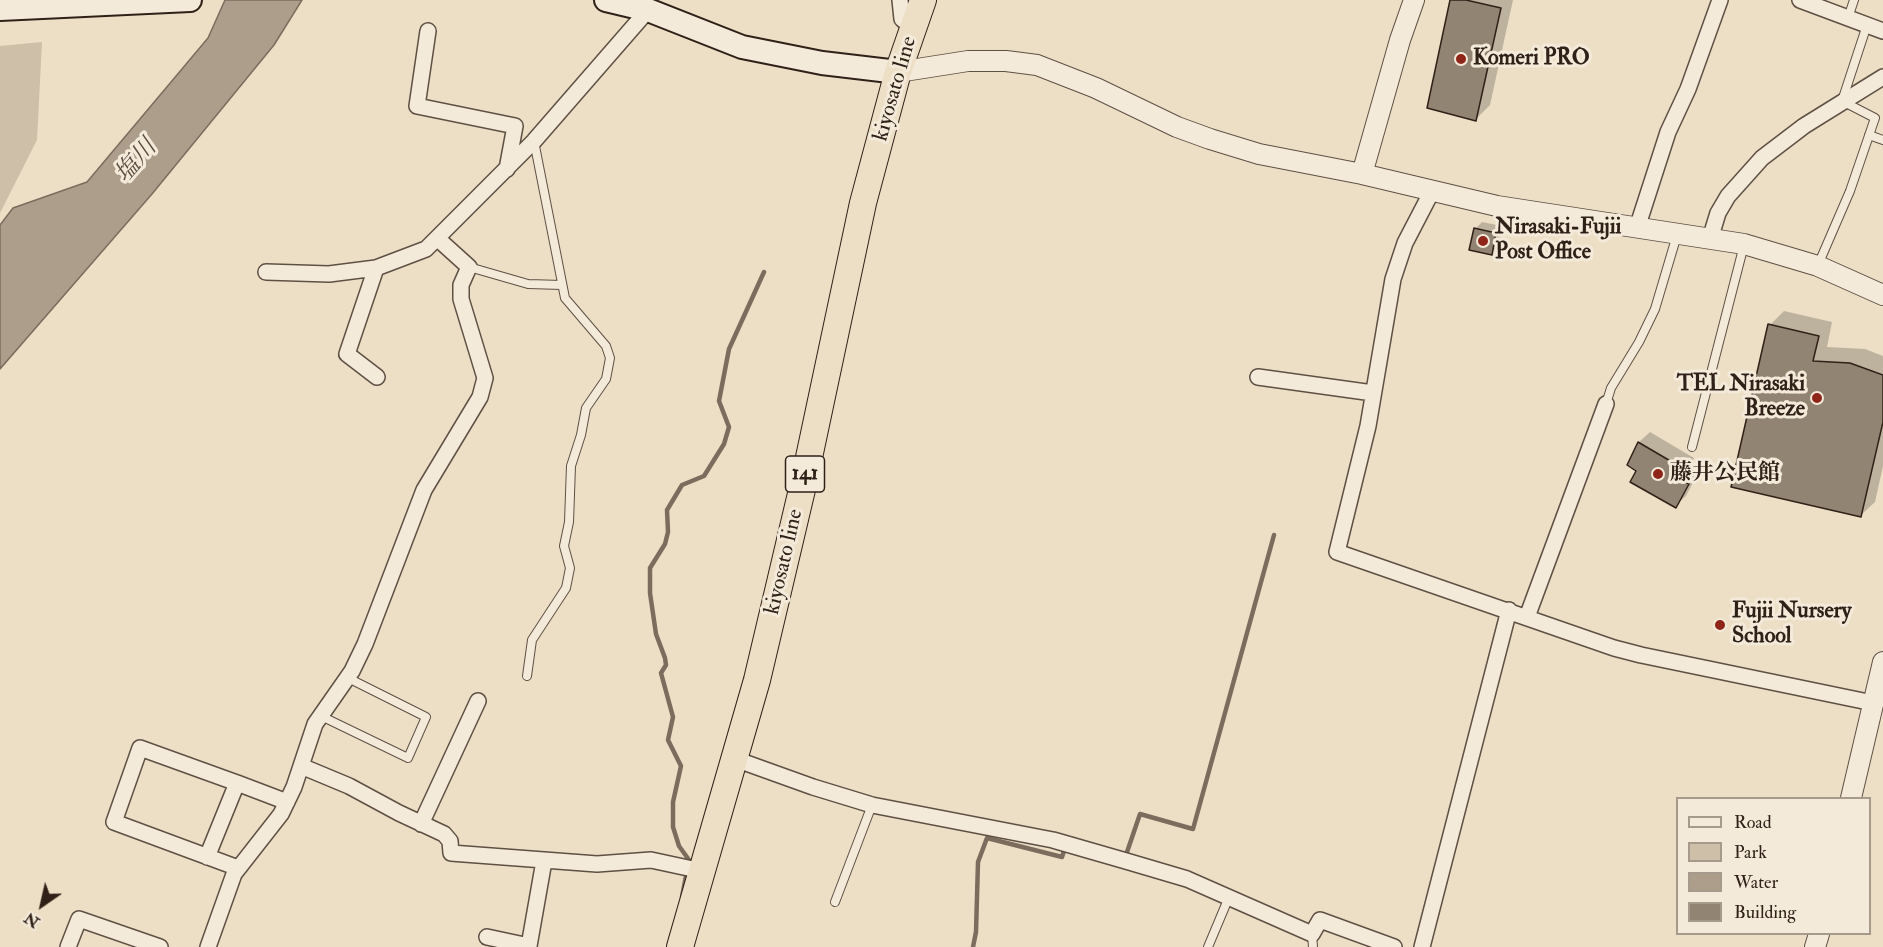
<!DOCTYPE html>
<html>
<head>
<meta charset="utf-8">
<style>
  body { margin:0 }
  #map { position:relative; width:1883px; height:947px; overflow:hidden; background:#eddfc6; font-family:"IM FELL Double Pica",serif }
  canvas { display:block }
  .legend { position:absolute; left:1676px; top:797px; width:195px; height:138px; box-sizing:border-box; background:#f3eada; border:2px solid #a59a8c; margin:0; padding:8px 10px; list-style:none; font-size:18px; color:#302118 }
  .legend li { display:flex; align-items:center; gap:12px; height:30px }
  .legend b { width:30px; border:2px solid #a59a8c }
  .north { position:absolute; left:12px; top:875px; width:60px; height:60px; -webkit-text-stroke:4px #f3eada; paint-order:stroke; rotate:214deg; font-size:16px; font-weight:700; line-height:24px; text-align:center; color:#302118 }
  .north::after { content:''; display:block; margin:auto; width:21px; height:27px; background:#302118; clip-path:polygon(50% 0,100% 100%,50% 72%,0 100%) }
</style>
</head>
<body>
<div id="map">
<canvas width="1883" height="947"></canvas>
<ul class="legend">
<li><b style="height:8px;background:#f3eada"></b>Road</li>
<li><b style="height:16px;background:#cdbfa8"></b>Park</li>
<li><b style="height:16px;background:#ad9e8b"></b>Water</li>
<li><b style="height:16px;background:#928472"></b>Building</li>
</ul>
<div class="north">N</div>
</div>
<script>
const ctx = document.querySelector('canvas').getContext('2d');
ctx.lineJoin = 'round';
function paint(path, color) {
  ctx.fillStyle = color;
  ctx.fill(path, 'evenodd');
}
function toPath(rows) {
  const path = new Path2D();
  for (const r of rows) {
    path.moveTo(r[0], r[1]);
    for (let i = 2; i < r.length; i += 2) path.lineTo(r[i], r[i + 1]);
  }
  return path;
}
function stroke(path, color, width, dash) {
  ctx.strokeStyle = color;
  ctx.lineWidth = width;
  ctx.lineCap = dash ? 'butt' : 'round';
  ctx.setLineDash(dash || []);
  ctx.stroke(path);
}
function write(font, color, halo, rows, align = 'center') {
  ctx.font = font + ' "IM FELL Double Pica","Noto Serif JP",serif';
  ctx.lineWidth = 6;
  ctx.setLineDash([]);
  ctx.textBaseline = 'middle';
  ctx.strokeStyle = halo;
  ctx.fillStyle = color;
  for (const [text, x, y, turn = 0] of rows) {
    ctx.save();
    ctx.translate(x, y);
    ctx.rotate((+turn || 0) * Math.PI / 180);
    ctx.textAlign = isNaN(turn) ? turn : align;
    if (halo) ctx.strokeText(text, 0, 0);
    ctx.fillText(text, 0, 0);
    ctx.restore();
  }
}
paint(toPath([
  [42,42,37,140,0,213,0,46]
]), '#cdbfa8');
const water = toPath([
  [225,0,302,0,274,45,152,194,0,369,0,225,13,208,87,182,208,38,225,0]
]);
paint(water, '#ad9e8b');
stroke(water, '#7b6c5d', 1.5);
paint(toPath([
  [1452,0,1513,0,1490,105,1476,119],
  [1482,222,1502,226,1498,246,1491,253,1475,229],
  [1784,311,1832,322,1827,347,1865,349,1883,356,1883,466,1875,502,1860,516,1770,325],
  [1650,432,1694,458,1689,467,1698,473,1686,496,1675,506,1638,470,1629,465,1639,442]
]), '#0003');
stroke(toPath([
  [1124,854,1126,855,1140,814,1193,829,1274,535],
  [682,897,689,860,679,846,673,827,673,802,681,766,668,740,673,717,661,673,666,665,665,658,656,634,650,593,650,568,665,544,668,532,667,510,682,485,704,476,724,444,729,427,719,401,729,349,764,272],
  [973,947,976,932,978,862,987,838,1062,857,1066,845]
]), '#7b6c5d', 4.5);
const building = toPath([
  [1450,0,1466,0,1501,8,1476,121,1427,108,1450,0],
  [1474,228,1496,233,1492,255,1469,250,1474,228],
  [1768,324,1819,336,1813,361,1850,363,1883,375,1883,422,1861,517,1731,487,1768,324],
  [1638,442,1684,469,1679,478,1689,484,1676,508,1630,482,1636,471,1627,465,1638,442]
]);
paint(building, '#928472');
stroke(building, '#302118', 1.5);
const service = toPath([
  [1848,18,1854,0],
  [1869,135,1883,140],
  [1818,265,1850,191,1875,118,1842,101,1867,25],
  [469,267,528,284,562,285],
  [1606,404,1611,388,1639,342,1655,309,1677,235],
  [1692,447,1744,245],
  [527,676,532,640,566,588,570,568,564,546,569,522,571,466,581,435,586,408,606,379,610,358,606,346,565,298,534,141],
  [321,716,408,758,426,717,348,678],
  [835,902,872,805],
  [1312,934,1313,947],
  [1208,947,1229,897]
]);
const minor = toPath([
  [900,0,902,19,913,28],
  [1800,0,1883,31],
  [428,31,417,106,515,126,507,169],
  [1432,191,1405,243,1393,279,1368,426,1337,552,1614,648,1641,655,1873,703],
  [1637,228,1668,132,1688,89,1720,0],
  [1710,239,1718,213,1728,196,1762,158,1804,126,1883,77],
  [376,268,347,354,377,377],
  [266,272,329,274,376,268,426,249,534,141,648,10],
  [1258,377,1373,393],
  [1527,617,1606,404],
  [735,759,813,787,872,805,1053,840,1126,861,1187,879,1312,934,1320,920,1394,947],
  [301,766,349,786,399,813,444,834,450,841,451,853,597,864,651,860,702,871],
  [237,783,287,802],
  [421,824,478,701],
  [207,857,237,783,140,748,114,822,238,868],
  [487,937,529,946,544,861],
  [68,947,79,919,160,947],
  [208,947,234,874,281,814,294,787,315,724,352,671,365,644,424,490,480,397,485,378,461,299,461,285,469,267,438,239],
  [1422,947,1509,610]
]);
const tertiary = toPath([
  [898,72,968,61,1006,61,1037,65,1096,88,1177,127,1210,139,1259,154,1362,174,1497,206,1744,244,1818,266,1883,295],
  [1362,174,1400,40,1414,0],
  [1851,798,1883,662],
  [1815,947,1819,934]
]);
const secondary = toPath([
  [606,0,648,10,742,47,822,63,898,72],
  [0,9,190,0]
]);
const trunk = toPath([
  [680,947,757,680,804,481,863,203,898,72,923,0]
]);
stroke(service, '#5f5044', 10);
stroke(minor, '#5f5044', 18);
stroke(tertiary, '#5f5044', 22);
stroke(secondary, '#302118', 26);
stroke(trunk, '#302118', 28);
stroke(service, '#f3eada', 8);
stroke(minor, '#f3eada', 15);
stroke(tertiary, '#f3eada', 20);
stroke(secondary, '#f3eada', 22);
stroke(trunk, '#eddfc6', 26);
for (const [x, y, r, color] of [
  [1461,59,6,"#8f2418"],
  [1483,241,6,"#8f2418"],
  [1817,398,6,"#8f2418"],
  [1658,474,6,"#8f2418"],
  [1720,625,6,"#8f2418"]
]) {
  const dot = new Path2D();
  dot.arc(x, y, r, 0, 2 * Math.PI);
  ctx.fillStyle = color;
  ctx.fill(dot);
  stroke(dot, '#f3eada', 2);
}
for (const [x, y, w] of [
  [805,474,39]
]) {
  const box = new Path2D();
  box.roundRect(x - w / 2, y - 18, w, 36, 4.5);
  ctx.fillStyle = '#f3eada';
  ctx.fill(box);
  stroke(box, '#302118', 1.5);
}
write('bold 21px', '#302118', null, [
  ["141",805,474]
]);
write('bold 22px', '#302118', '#f3eada', [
  ["Komeri PRO",1473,59],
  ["Nirasaki-Fujii",1495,228],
  ["Post Office",1495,253],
  ["TEL Nirasaki",1805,385,"right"],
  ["Breeze",1805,410,"right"],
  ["藤井公民館",1670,474],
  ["Fujii Nursery",1732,612],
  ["School",1732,637]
], 'left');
write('22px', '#302118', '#f3eada', [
  ["kiyosato line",896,89,-74],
  ["kiyosato line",785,562,-77]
]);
write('italic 24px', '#5c4d40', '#f3eada', [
  ["塩川",137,162,-49]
]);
</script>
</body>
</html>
